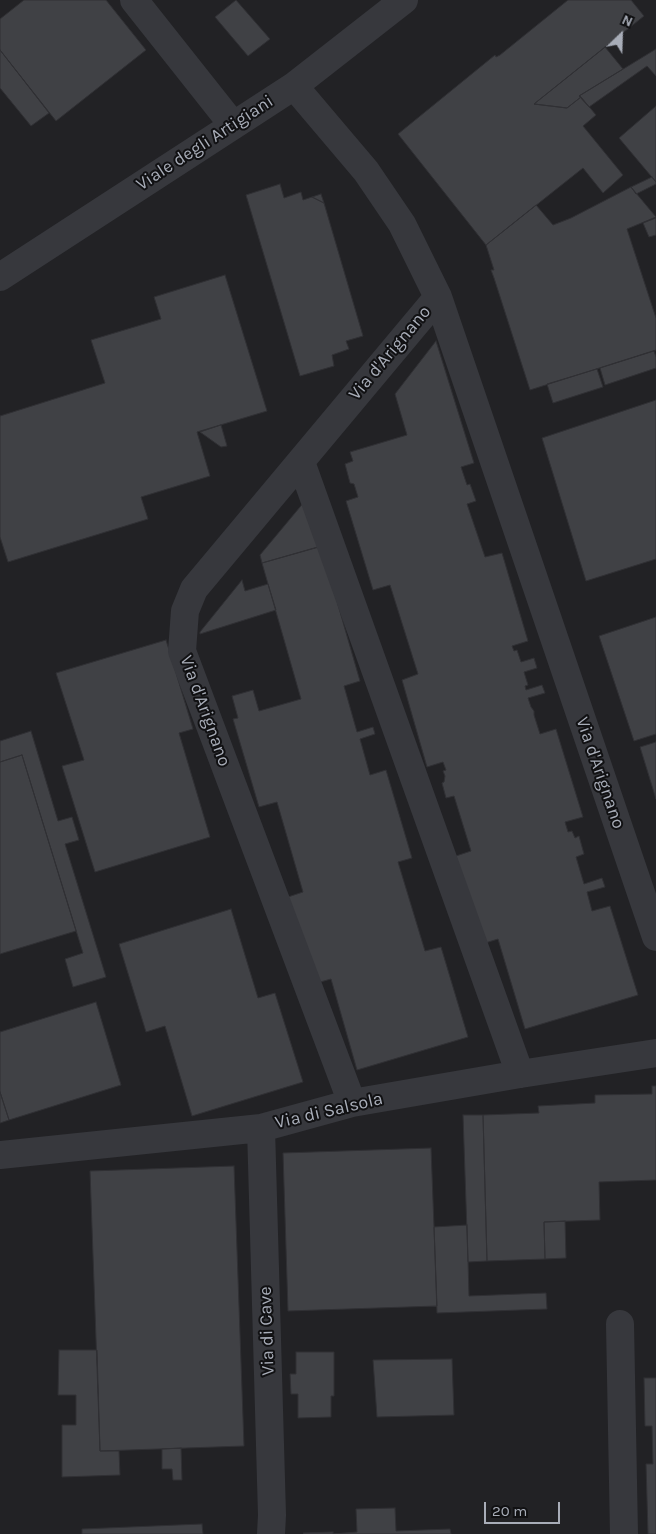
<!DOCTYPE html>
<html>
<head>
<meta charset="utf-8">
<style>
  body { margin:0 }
  #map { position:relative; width:656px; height:1534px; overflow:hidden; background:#161618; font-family:Karla,sans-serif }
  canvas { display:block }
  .north { position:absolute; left:596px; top:10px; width:50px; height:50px; -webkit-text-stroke:4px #111113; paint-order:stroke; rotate:24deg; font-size:14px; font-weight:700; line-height:20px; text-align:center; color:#a8adb8 }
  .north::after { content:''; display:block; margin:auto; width:18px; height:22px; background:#a8adb8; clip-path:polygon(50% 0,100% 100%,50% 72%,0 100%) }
  .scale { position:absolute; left:484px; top:1502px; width:76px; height:22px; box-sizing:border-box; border:2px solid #a8adb8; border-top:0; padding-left:6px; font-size:15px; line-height:18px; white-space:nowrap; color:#a8adb8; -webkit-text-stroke:4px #111113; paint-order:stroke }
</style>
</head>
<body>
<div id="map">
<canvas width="656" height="1534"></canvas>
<div class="north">N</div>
<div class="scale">20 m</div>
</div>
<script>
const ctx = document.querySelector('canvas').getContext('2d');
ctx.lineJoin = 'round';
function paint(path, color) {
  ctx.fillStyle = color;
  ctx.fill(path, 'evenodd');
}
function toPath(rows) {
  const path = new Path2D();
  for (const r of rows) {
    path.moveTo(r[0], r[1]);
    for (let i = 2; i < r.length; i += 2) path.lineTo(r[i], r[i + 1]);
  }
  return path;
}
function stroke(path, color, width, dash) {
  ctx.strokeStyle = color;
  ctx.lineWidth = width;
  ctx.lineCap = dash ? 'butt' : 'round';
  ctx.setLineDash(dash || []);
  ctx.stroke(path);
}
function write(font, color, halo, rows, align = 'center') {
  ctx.font = font + ' Karla,sans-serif';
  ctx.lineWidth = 4;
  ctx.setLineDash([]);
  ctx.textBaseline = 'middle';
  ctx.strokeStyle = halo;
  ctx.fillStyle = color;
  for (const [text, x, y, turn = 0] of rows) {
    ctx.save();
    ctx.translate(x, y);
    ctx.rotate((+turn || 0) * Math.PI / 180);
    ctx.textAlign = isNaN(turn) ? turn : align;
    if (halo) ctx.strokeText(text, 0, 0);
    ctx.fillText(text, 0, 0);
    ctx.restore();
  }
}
paint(toPath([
  [0,0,656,0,656,1534,0,1534]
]), '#222225');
const building = toPath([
  [24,0,106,0,146,50,56,121,0,50,0,19,24,0],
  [236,0,270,39,248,56,215,17,236,0],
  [568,0,631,0,644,16,534,104,567,108,581,97,596,115,583,126,623,175,603,193,583,168,486,245,398,134,495,55,496,57,500,55,568,0],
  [605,47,623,69,579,96,581,97,567,108,534,104,605,47],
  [656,49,656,76,647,66,589,107,579,96,656,49],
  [0,50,49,113,31,126,0,88,0,50],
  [656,106,656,182,619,138,656,106],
  [652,177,656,182,656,184,636,194,631,187,652,177],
  [280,184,284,198,301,192,303,200,312,197,324,203,363,336,346,341,349,349,332,355,334,366,300,376,246,195,280,184],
  [631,187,656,217,627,229,656,318,656,350,530,390,494,278,491,270,494,270,486,245,536,205,553,225,571,218,631,187],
  [321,194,324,203,312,197,321,194],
  [656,218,656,235,649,237,643,223,656,218],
  [225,275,267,411,197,432,210,476,141,497,148,519,8,562,0,537,0,416,105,383,91,340,161,319,154,297,225,275],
  [436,341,474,463,461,467,467,485,470,484,476,501,467,504,485,557,502,553,528,641,512,646,514,651,517,650,521,662,534,658,537,668,524,672,528,685,525,686,526,690,542,685,545,693,528,698,531,707,534,711,534,715,540,734,556,729,583,817,565,822,568,832,572,831,575,838,579,836,584,854,576,857,584,884,602,878,605,887,587,892,592,911,610,906,638,995,525,1029,498,939,482,944,456,856,471,851,454,796,446,798,442,783,444,782,445,776,443,771,446,770,443,762,427,767,402,680,418,674,390,585,373,590,346,501,358,497,354,484,350,483,345,464,353,461,350,452,407,435,395,394,436,341],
  [654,351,656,357,656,368,605,385,600,368,654,351],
  [597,369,603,387,553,403,547,384,597,369],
  [656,400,656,559,586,581,542,438,656,400],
  [221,425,227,446,221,447,200,432,221,425],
  [305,501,319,547,262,563,260,555,305,501],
  [321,546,360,681,344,686,357,732,373,727,375,734,360,739,370,775,386,770,412,858,398,862,425,951,441,947,468,1037,357,1070,331,979,313,984,288,897,303,892,277,802,259,807,233,719,238,718,232,696,253,690,259,711,301,699,262,563,321,546],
  [242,580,245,591,268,584,276,610,200,634,200,632,242,580],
  [656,617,656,734,634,741,599,636,656,617],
  [166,640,193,729,179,733,210,837,95,872,62,766,84,760,56,673,166,640],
  [31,731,58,821,72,817,79,840,65,844,106,977,73,987,65,959,83,953,22,755,0,762,0,741,31,731],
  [656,742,656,799,640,747,656,742],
  [22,755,76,931,0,954,0,762,22,755],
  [231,909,258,998,275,993,303,1082,192,1116,165,1026,146,1032,119,944,231,909],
  [96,1002,121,1085,9,1120,0,1092,0,1032,96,1002],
  [652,1086,656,1086,656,1180,599,1182,600,1220,544,1222,545,1259,487,1261,483,1115,539,1113,538,1106,595,1103,595,1095,652,1094,652,1086],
  [0,1092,9,1120,0,1123,0,1092],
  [463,1115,483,1115,487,1261,468,1262,463,1115],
  [431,1148,437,1306,288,1311,283,1153,431,1148],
  [234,1166,244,1446,100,1451,90,1171,234,1166],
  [565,1221,566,1258,545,1259,544,1222,565,1221],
  [467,1225,469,1296,546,1293,547,1309,437,1313,434,1227,467,1225],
  [59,1350,97,1350,100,1451,119,1451,120,1475,62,1477,62,1425,76,1425,76,1395,58,1395,59,1350],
  [296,1352,334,1352,334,1396,331,1396,331,1417,298,1418,298,1394,291,1394,290,1374,296,1374,296,1352],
  [452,1359,454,1415,377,1417,373,1360,452,1359],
  [644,1378,656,1378,656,1534,648,1534,646,1464,653,1464,652,1426,645,1426,644,1378],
  [181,1448,182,1480,173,1480,172,1469,162,1469,162,1449,181,1448],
  [395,1508,396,1531,450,1529,451,1534,333,1534,357,1532,356,1509,395,1508],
  [202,1524,203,1534,82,1534,82,1529,202,1524],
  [333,1532,333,1534,304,1534,303,1533,333,1532]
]);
paint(building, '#404145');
stroke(building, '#303034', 1);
stroke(toPath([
  [134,0,233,125],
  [294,86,366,171,402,224,438,297,656,937],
  [0,277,294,86,404,0],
  [301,462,520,1074],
  [352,1103,182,651,185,611,194,589,438,297],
  [261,1128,272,1515,271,1534],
  [0,1155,261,1128,352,1103,520,1074,656,1053],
  [620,1324,624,1534]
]), '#37383d', 28);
write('18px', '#a8adb8', '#111113', [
  ["Viale degli Artigiani",205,143,-33],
  ["Via d'Arignano",390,353,-50],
  ["Via d'Arignano",205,711,70],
  ["Via d'Arignano",600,773,71],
  ["Via di Salsola",329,1111,-13],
  ["Via di Cave",267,1331,-92]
]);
</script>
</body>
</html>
